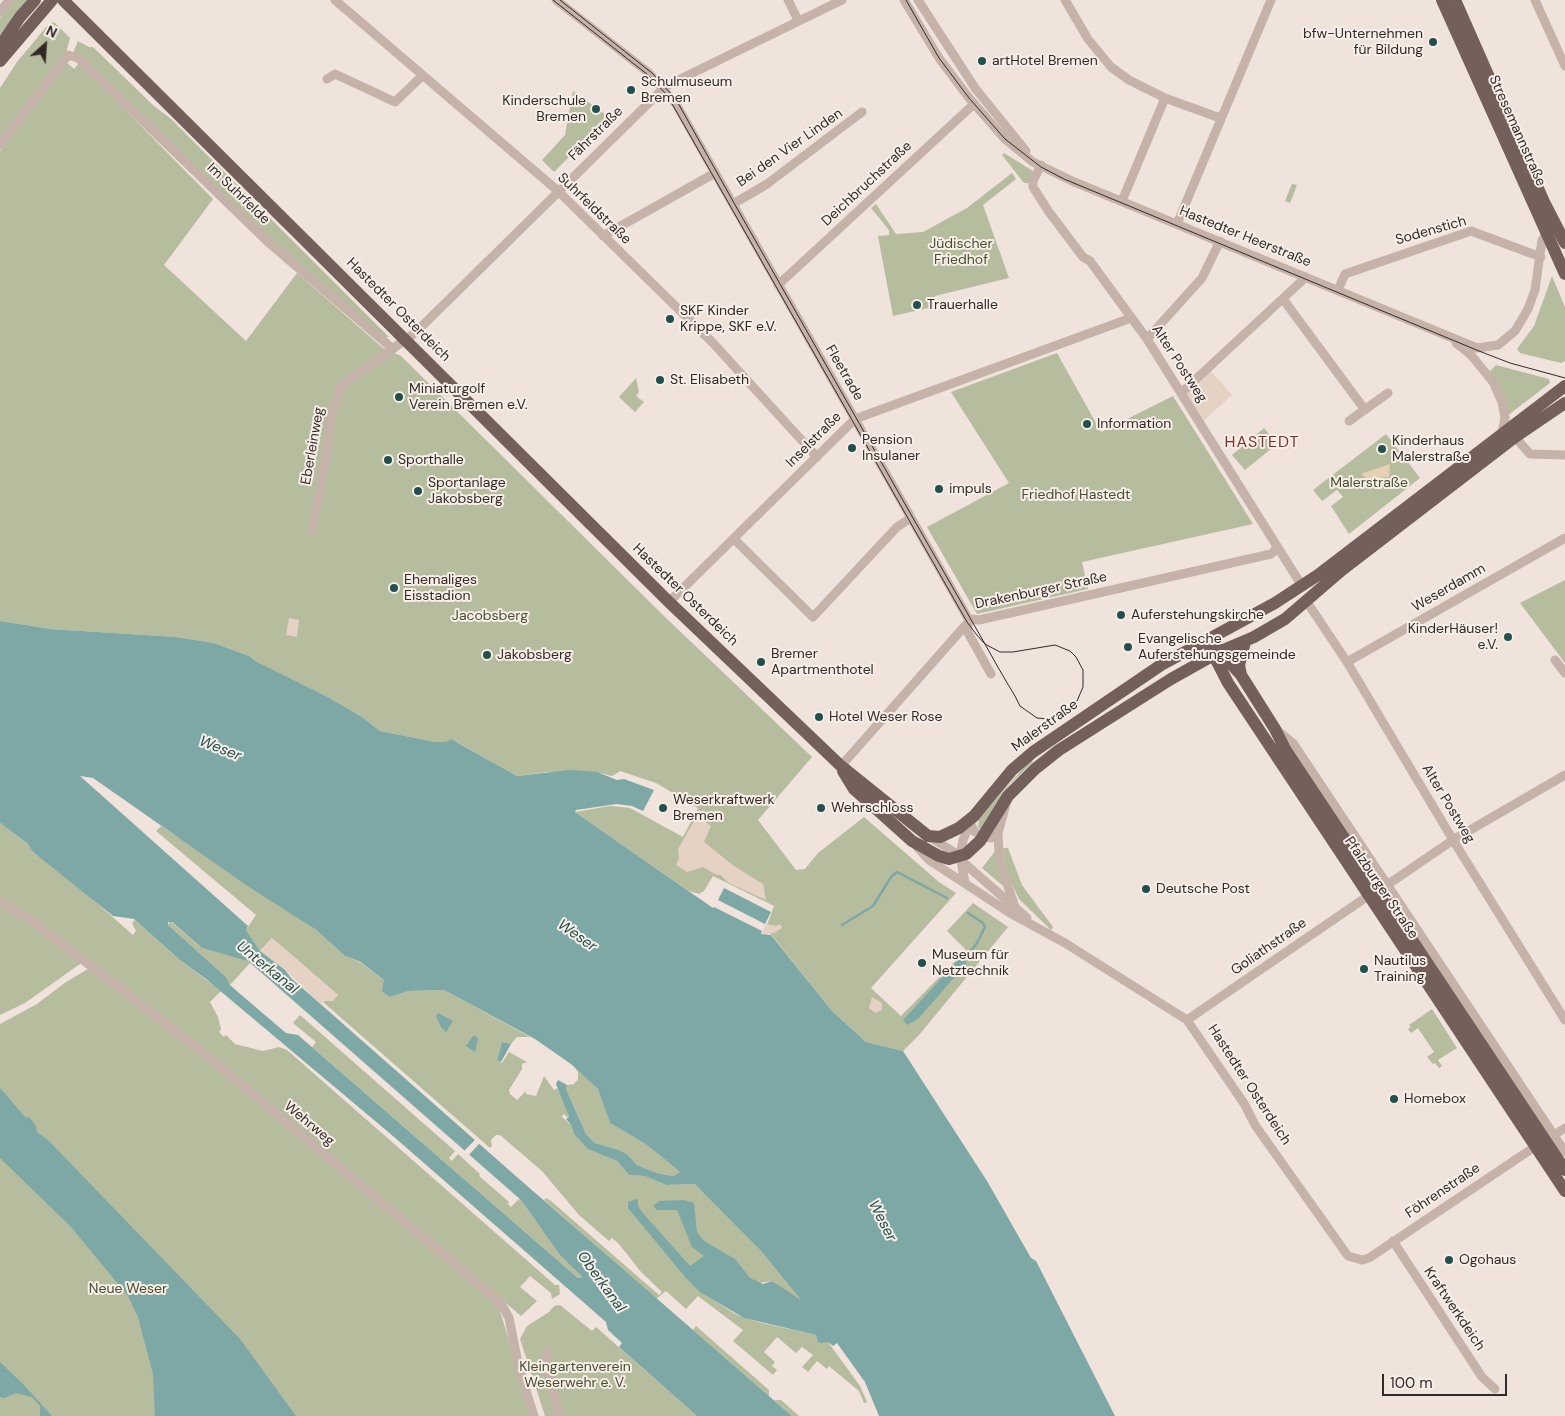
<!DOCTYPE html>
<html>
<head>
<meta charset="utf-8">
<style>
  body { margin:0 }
  #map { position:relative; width:1565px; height:1416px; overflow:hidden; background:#efe3dc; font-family:"DM Sans",sans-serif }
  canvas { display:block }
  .north { position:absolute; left:20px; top:20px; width:50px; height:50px; -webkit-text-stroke:4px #f7eee8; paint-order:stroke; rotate:26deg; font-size:14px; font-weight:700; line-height:20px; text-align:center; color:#332a28 }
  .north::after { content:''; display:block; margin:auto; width:18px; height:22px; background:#332a28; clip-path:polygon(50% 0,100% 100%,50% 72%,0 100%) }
  .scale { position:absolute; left:1382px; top:1374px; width:125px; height:22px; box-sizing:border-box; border:2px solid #332a28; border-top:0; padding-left:6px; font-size:15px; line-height:18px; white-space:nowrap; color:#332a28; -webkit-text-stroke:4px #f7eee8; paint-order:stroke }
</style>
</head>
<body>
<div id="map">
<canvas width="1565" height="1416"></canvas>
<div class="north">N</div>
<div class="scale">100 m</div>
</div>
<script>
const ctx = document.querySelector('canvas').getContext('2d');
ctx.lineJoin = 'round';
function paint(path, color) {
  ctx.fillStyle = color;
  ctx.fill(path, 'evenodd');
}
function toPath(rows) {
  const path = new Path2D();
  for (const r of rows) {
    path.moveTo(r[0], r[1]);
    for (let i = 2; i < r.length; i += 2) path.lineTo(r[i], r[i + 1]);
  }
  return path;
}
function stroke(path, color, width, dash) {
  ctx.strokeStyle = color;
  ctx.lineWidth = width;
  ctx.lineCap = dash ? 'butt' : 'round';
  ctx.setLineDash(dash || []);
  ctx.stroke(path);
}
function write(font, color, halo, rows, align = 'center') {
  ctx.font = font + ' "DM Sans",sans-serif';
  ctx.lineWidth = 4;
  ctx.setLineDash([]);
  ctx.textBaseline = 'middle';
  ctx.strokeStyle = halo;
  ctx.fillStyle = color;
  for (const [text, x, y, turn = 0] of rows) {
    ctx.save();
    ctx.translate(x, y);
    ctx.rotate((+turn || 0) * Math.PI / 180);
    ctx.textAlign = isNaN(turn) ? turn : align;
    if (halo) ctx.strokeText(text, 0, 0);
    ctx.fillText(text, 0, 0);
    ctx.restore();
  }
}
paint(toPath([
  [13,0,27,0,0,35,0,18],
  [54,22,70,38,66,53,0,140,0,88,17,62,47,26],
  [78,41,89,47,93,47,154,106,170,118,389,337,382,337,296,263,73,53],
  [66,62,74,69,79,63,213,199,164,265,246,341,297,273,383,348,401,356,666,618,812,757,758,820,796,870,805,869,818,853,864,817,939,882,956,893,871,988,901,1016,966,950,947,931,973,903,1008,927,919,1035,903,1051,866,1042,832,1011,766,928,774,906,713,876,704,891,699,894,689,891,575,812,610,806,630,808,683,837,698,808,656,783,620,771,612,776,596,772,547,772,517,776,457,742,435,742,380,731,362,717,328,697,254,661,249,656,214,643,176,637,51,629,0,621,0,151],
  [573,91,609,117,554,172,542,160,565,135],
  [1004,153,1033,171,1029,183,1024,183,1002,155],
  [1012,173,1016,179,983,205,1009,278,935,296,937,306,893,316,878,236,889,235,889,230,871,208,876,204,896,234,923,232,967,208],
  [1292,184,1297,185,1290,203,1285,201],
  [1552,276,1565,307,1565,361,1561,363,1520,353,1517,349,1534,326],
  [1057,353,1101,432,1173,396,1253,524,1082,562,1088,589,977,614,927,527,1009,483,951,392],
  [1496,365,1549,379,1550,383,1507,416,1490,371],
  [636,378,639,392,636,396,644,402,635,412,619,397],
  [1264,428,1277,444,1245,470,1232,455],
  [1386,434,1420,478,1349,534,1331,506,1343,497,1337,490,1322,501,1313,490],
  [1565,580,1565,663,1520,603],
  [1031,759,1033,762,1010,784,981,830,978,827,979,819],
  [0,823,27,843,33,852,74,883,133,935,136,931,132,923,135,920,180,960,221,991,210,1002,218,1017,221,1029,219,1032,224,1037,226,1035,235,1044,263,1051,279,1047,287,1050,555,1285,559,1285,560,1294,552,1299,551,1293,530,1276,520,1287,537,1301,521,1316,384,1199,87,959,25,1003,0,1015],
  [161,826,315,929,345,956,358,961,384,980,390,997,409,991,444,990,530,1037,517,1037,511,1044,502,1042,497,1060,502,1063,509,1052,527,1062,522,1064,522,1069,509,1090,510,1094,517,1100,526,1091,526,1094,536,1096,544,1076,554,1090,557,1088,562,1096,569,1118,563,1114,562,1117,571,1125,574,1134,589,1149,617,1161,629,1175,645,1176,666,1185,695,1184,700,1188,761,1251,801,1300,800,1301,772,1281,701,1292,737,1315,758,1322,816,1335,828,1342,860,1386,867,1402,864,1403,859,1391,829,1366,827,1369,817,1361,808,1372,802,1367,813,1355,802,1347,796,1353,777,1337,764,1352,775,1362,772,1366,777,1370,773,1375,733,1341,743,1330,698,1296,686,1309,666,1291,656,1299,544,1200,546,1198,551,1201,659,1295,662,1292,641,1272,619,1244,612,1238,609,1241,579,1215,542,1171,500,1135,496,1135,491,1140,492,1146,490,1148,323,1002,338,995,272,938,260,951,246,930,256,915,156,831],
  [1003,848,1008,848,1022,885,1053,927,1051,930,1019,899,1007,874],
  [996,850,1003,886,982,868],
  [170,921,202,948,245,959,250,963,230,985,226,977,168,925],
  [88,969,203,1056,487,1293,500,1311,532,1416,0,1416,0,1024,37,1004,66,982],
  [1432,1009,1457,1048,1438,1060,1442,1066,1439,1068,1435,1063,1433,1064,1427,1057,1434,1052,1418,1028,1411,1033,1408,1029,1411,1027,1409,1025],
  [300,1015,455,1151,449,1158,452,1161,458,1154,480,1174,479,1176,509,1202,508,1204,511,1207,519,1199,521,1200,559,1254,582,1277,578,1278,312,1047,316,1042,293,1023],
  [574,1067,591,1081,600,1092,610,1123,647,1145,680,1172,673,1176,657,1173,637,1165,627,1154,619,1150,595,1143,586,1134,566,1089,567,1085,574,1084,578,1079,578,1072],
  [560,1305,592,1331,596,1327,697,1416,545,1416,520,1339,527,1326,549,1312,554,1306],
  [696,1326,769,1390,769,1396,693,1330],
  [774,1400,781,1400,799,1416,792,1416]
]), '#b6bc9e');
paint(toPath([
  [1390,464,1389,477,1368,479,1361,474]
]), '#e7d0b6');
paint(toPath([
  [1208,368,1232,395,1200,424,1181,393],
  [289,618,299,620,297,637,286,635],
  [697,816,711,826,704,842,734,866,763,884,766,900,727,882,721,875,717,875,703,867,687,872,676,865,679,858,678,849],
  [766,924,776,926,780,924,782,928,774,933,762,934],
  [272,938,338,995,333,1001,324,1001,321,1004,285,970,260,951],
  [872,997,882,1003,882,1010,875,1013,869,1008]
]), '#e5d2c5');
paint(toPath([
  [0,621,51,629,176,637,214,643,249,656,255,661,328,697,362,717,380,731,435,742,446,742,451,739,517,776,570,770,597,772,617,780,624,779,654,790,643,811,632,806,617,804,576,810,575,812,713,908,714,907,762,931,761,934,771,935,832,1011,866,1042,903,1051,987,1181,1031,1258,1036,1261,1115,1416,879,1416,865,1382,837,1343,833,1346,828,1342,821,1343,818,1342,816,1335,744,1318,700,1292,686,1278,628,1208,628,1202,636,1199,638,1200,638,1206,642,1212,690,1266,704,1256,692,1247,677,1210,657,1210,653,1206,659,1201,683,1200,694,1203,697,1232,704,1241,735,1259,750,1278,763,1284,772,1281,801,1300,761,1251,695,1184,666,1185,645,1176,629,1175,617,1161,588,1149,574,1134,571,1125,566,1119,569,1117,556,1084,558,1080,567,1085,566,1089,586,1134,595,1143,619,1150,627,1154,637,1165,657,1173,673,1176,680,1172,647,1145,610,1123,598,1089,571,1064,535,1039,444,990,409,991,390,997,382,991,384,980,359,961,345,956,315,929,249,887,93,778,80,776,248,926,246,930,260,951,285,970,291,978,518,1178,792,1416,697,1416,619,1347,622,1343,608,1330,606,1322,393,1136,206,979,180,960,134,919,113,916,33,852,27,843,0,823],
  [168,922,172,922,202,948,248,961,272,982,521,1200,559,1254,582,1277,578,1278,298,1035,286,1033,239,993,230,985,226,977,168,925],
  [724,888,771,912,765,924,718,900],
  [959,959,964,960,967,963,918,1019,907,1025,903,1020],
  [438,1013,453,1021,446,1032,441,1027,436,1016],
  [474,1035,478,1038,475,1052,466,1046],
  [502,1042,511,1044,501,1062,497,1060],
  [0,1088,26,1118,29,1117,36,1126,37,1132,48,1140,240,1339,296,1416,155,1416,153,1374,138,1317,128,1296,71,1227,0,1158],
  [0,1362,23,1384,52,1416,40,1416,40,1406,32,1397,16,1393,4,1398,0,1397]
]), '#7ea8a5');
paint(toPath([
  [477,1138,480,1141,479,1144,467,1157,464,1154,465,1150]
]), '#efe3dc');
stroke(toPath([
  [842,925,873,906,891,877,897,872,947,898],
  [964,960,977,943,985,927,983,923,968,913]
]), '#7ea8a5', 2.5);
stroke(toPath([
  [335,0,558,191,713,343,817,457],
  [556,0,649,73,676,104,969,620,967,631,991,674],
  [788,0,798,20],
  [904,0,939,58,969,98,1005,139,1033,162,1072,181,1477,348,1498,345,1515,331,1528,309,1535,290,1542,240,1547,233],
  [918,0,975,88,1026,151],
  [1065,0,1088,39,1111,67,1129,80,1165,98,1220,118],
  [1535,0,1565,66],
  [0,12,9,0],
  [327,79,335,74,395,102,422,76],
  [0,145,68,55,78,58,268,242,393,349],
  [1041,165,1033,181,1033,187,1049,212,1083,257,1090,261,1147,339,1302,586],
  [1122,201,1165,98],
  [733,204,767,184,862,112],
  [1177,224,1271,0],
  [603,236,715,173],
  [778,285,974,104],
  [1338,290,1345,274,1471,231,1541,257],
  [1283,299,1365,410],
  [1147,339,1202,278,1220,241],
  [1456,343,1471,355,1493,382,1502,402,1505,418,1502,433],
  [1181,393,1306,277],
  [1349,421,1388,393],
  [1515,437,1530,454,1565,455],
  [312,531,327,451,330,420,341,386,416,332,666,86,842,0],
  [734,539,813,617,897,527,911,518],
  [669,602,855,419,1131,318],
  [1307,602,1347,662,1453,840,1565,1020],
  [1555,660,1565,673],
  [1347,662,1565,538],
  [1279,732,1293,743,1565,1152],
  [841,766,971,619,979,620,1271,554,1277,548],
  [1006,804,998,833,999,852,1002,869,1015,907],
  [971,825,975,832,983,837,991,838,998,833],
  [930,837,960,856,964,863,1027,918],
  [917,847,929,860,1010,913,1065,943,1187,1020,1245,1105,1255,1125,1348,1256,1362,1260,1369,1258,1539,1144],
  [965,883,960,856,963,840,973,817],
  [1387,885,1453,840,1565,775],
  [0,901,35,923,205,1054,494,1297,503,1307,509,1318,519,1368,534,1416],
  [1187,1020,1368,896],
  [1554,1135,1565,1128],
  [1393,1241,1482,1377,1495,1389],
  [547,1352,547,1363,559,1416]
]), '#c5b2a9', 9);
stroke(toPath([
  [63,0,669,602,841,766,928,836,940,837,959,828,974,816,1012,770,1033,752,1161,665,1275,603,1318,575,1565,386],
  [1442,0,1565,274],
  [1455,0,1544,202,1565,243],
  [0,46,20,17,35,0],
  [0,61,52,0],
  [1216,647,1241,675,1275,729,1285,749,1565,1170],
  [1210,648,1228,683,1565,1191],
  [1241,675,1239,665,1245,642],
  [843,771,854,789,912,841,939,856,949,859,966,854,980,841,1008,796,1035,769,1059,750,1171,679,1221,651,1254,637,1285,619,1342,570,1515,437,1565,403]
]), '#74605b', 12);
stroke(toPath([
  [553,0,648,75,667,95,967,622,976,634,985,644,1000,652,1013,652,1055,645,1070,651,1076,657,1083,670,1083,687,1077,701,1064,714,1049,719,1037,718,1020,706,1015,696,1006,681,995,662,985,644,909,511,734,203,678,103,672,95,652,73,560,0],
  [906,0,939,58,969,98,1005,139,1041,167,1064,179,1479,351,1510,363,1565,378]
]), '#332a28', 1);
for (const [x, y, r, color] of [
  [1433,42,5,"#22504d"],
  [982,61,5,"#22504d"],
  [631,90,5,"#22504d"],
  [596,109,5,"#22504d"],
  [917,305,5,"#22504d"],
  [670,319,5,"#22504d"],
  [660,380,5,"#22504d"],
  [399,397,5,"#22504d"],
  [1087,424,5,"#22504d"],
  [852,448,5,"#22504d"],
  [1382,449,5,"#22504d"],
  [388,460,5,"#22504d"],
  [939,489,5,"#22504d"],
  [418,491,5,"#22504d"],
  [394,588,5,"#22504d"],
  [1121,615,5,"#22504d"],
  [1508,637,5,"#22504d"],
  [1128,647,5,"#22504d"],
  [487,655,5,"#22504d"],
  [761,662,5,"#22504d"],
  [819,717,5,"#22504d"],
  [663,808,5,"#22504d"],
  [821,808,5,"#22504d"],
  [1146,889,5,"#22504d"],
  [922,963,5,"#22504d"],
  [1364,969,5,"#22504d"],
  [1394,1099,5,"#22504d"],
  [1449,1260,5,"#22504d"]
]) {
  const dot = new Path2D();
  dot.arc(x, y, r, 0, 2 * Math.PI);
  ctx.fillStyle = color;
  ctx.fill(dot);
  stroke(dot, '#f7eee8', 2);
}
write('14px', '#332a28', '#f7eee8', [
  ["bfw-Unternehmen",1423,34,"right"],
  ["für Bildung",1423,50,"right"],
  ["artHotel Bremen",992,61],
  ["Schulmuseum",641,82],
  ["Bremen",641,98],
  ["Kinderschule",586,101,"right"],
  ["Bremen",586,117,"right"],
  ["Trauerhalle",927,305],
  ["SKF Kinder",680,311],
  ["Krippe, SKF e.V.",680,327],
  ["St. Elisabeth",670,380],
  ["Miniaturgolf",409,389],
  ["Verein Bremen e.V.",409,405],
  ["Information",1097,424],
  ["Pension",862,440],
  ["Insulaner",862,456],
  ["Kinderhaus",1392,441],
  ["Malerstraße",1392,457],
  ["Sporthalle",398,460],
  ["Sportanlage",428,483],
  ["Jakobsberg",428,499],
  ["impuls",949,489],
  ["Ehemaliges",404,580],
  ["Eisstadion",404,596],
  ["Auferstehungskirche",1131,615],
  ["KinderHäuser!",1498,629,"right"],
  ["e.V.",1498,645,"right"],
  ["Evangelische",1138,639],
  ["Auferstehungsgemeinde",1138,655],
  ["Bremer",771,654],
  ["Apartmenthotel",771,670],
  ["Jakobsberg",497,655],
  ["Hotel Weser Rose",829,717],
  ["Weserkraftwerk",673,800],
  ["Bremen",673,816],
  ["Wehrschloss",831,808],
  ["Deutsche Post",1156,889],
  ["Museum für",932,955],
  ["Netztechnik",932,971],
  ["Nautilus",1374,961],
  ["Training",1374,977],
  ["Homebox",1404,1099],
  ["Ogohaus",1459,1260]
], 'left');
write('14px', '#332a28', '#f7eee8', [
  ["Stresemannstraße",1517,131,66],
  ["Fährstraße",596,134,-45],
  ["Bei den Vier Linden",790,148,-35],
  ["Deichbruchstraße",867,184,-43],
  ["Im Suhrfelde",238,194,44],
  ["Suhrfeldstraße",594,209,44],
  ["Sodenstich",1431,231,-16],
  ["Hastedter Heerstraße",1245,237,22],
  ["Hastedter Osterdeich",398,310,45],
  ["Alter Postweg",1179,364,57],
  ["Fleetrade",844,373,60],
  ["Inselstraße",814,440,-45],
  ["Eberleinweg",313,446,-80],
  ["Weserdamm",1449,588,-30],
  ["Drakenburger Straße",1041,591,-12],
  ["Hastedter Osterdeich",685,595,44],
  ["Malerstraße",1045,726,-36],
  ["Alter Postweg",1448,804,59],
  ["Pfalzburger Straße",1381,888,56],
  ["Goliathstraße",1269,947,-35],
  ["Hastedter Osterdeich",1249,1085,57],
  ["Wehrweg",309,1124,40],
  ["Föhrenstraße",1443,1191,-34],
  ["Kraftwerkdeich",1454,1309,56]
]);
write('14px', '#474f2f', '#f7eee8', [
  ["Jüdischer",961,244],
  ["Friedhof",961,260],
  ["Malerstraße",1369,483],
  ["Friedhof Hastedt",1076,495],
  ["Jacobsberg",490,616],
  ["Neue Weser",128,1289],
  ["Kleingartenverein",575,1367],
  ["Weserwehr e. V.",575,1383]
]);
write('italic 15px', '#22504d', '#f7eee8', [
  ["Weser",220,749,22],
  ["Weser",577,936,35],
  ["Unterkanal",267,968,39],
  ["Weser",882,1221,63],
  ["Oberkanal",601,1282,54]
]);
ctx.letterSpacing = '1px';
write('16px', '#79332a', '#f7eee8', [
  ["HASTEDT",1262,443]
]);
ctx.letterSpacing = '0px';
</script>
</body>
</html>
